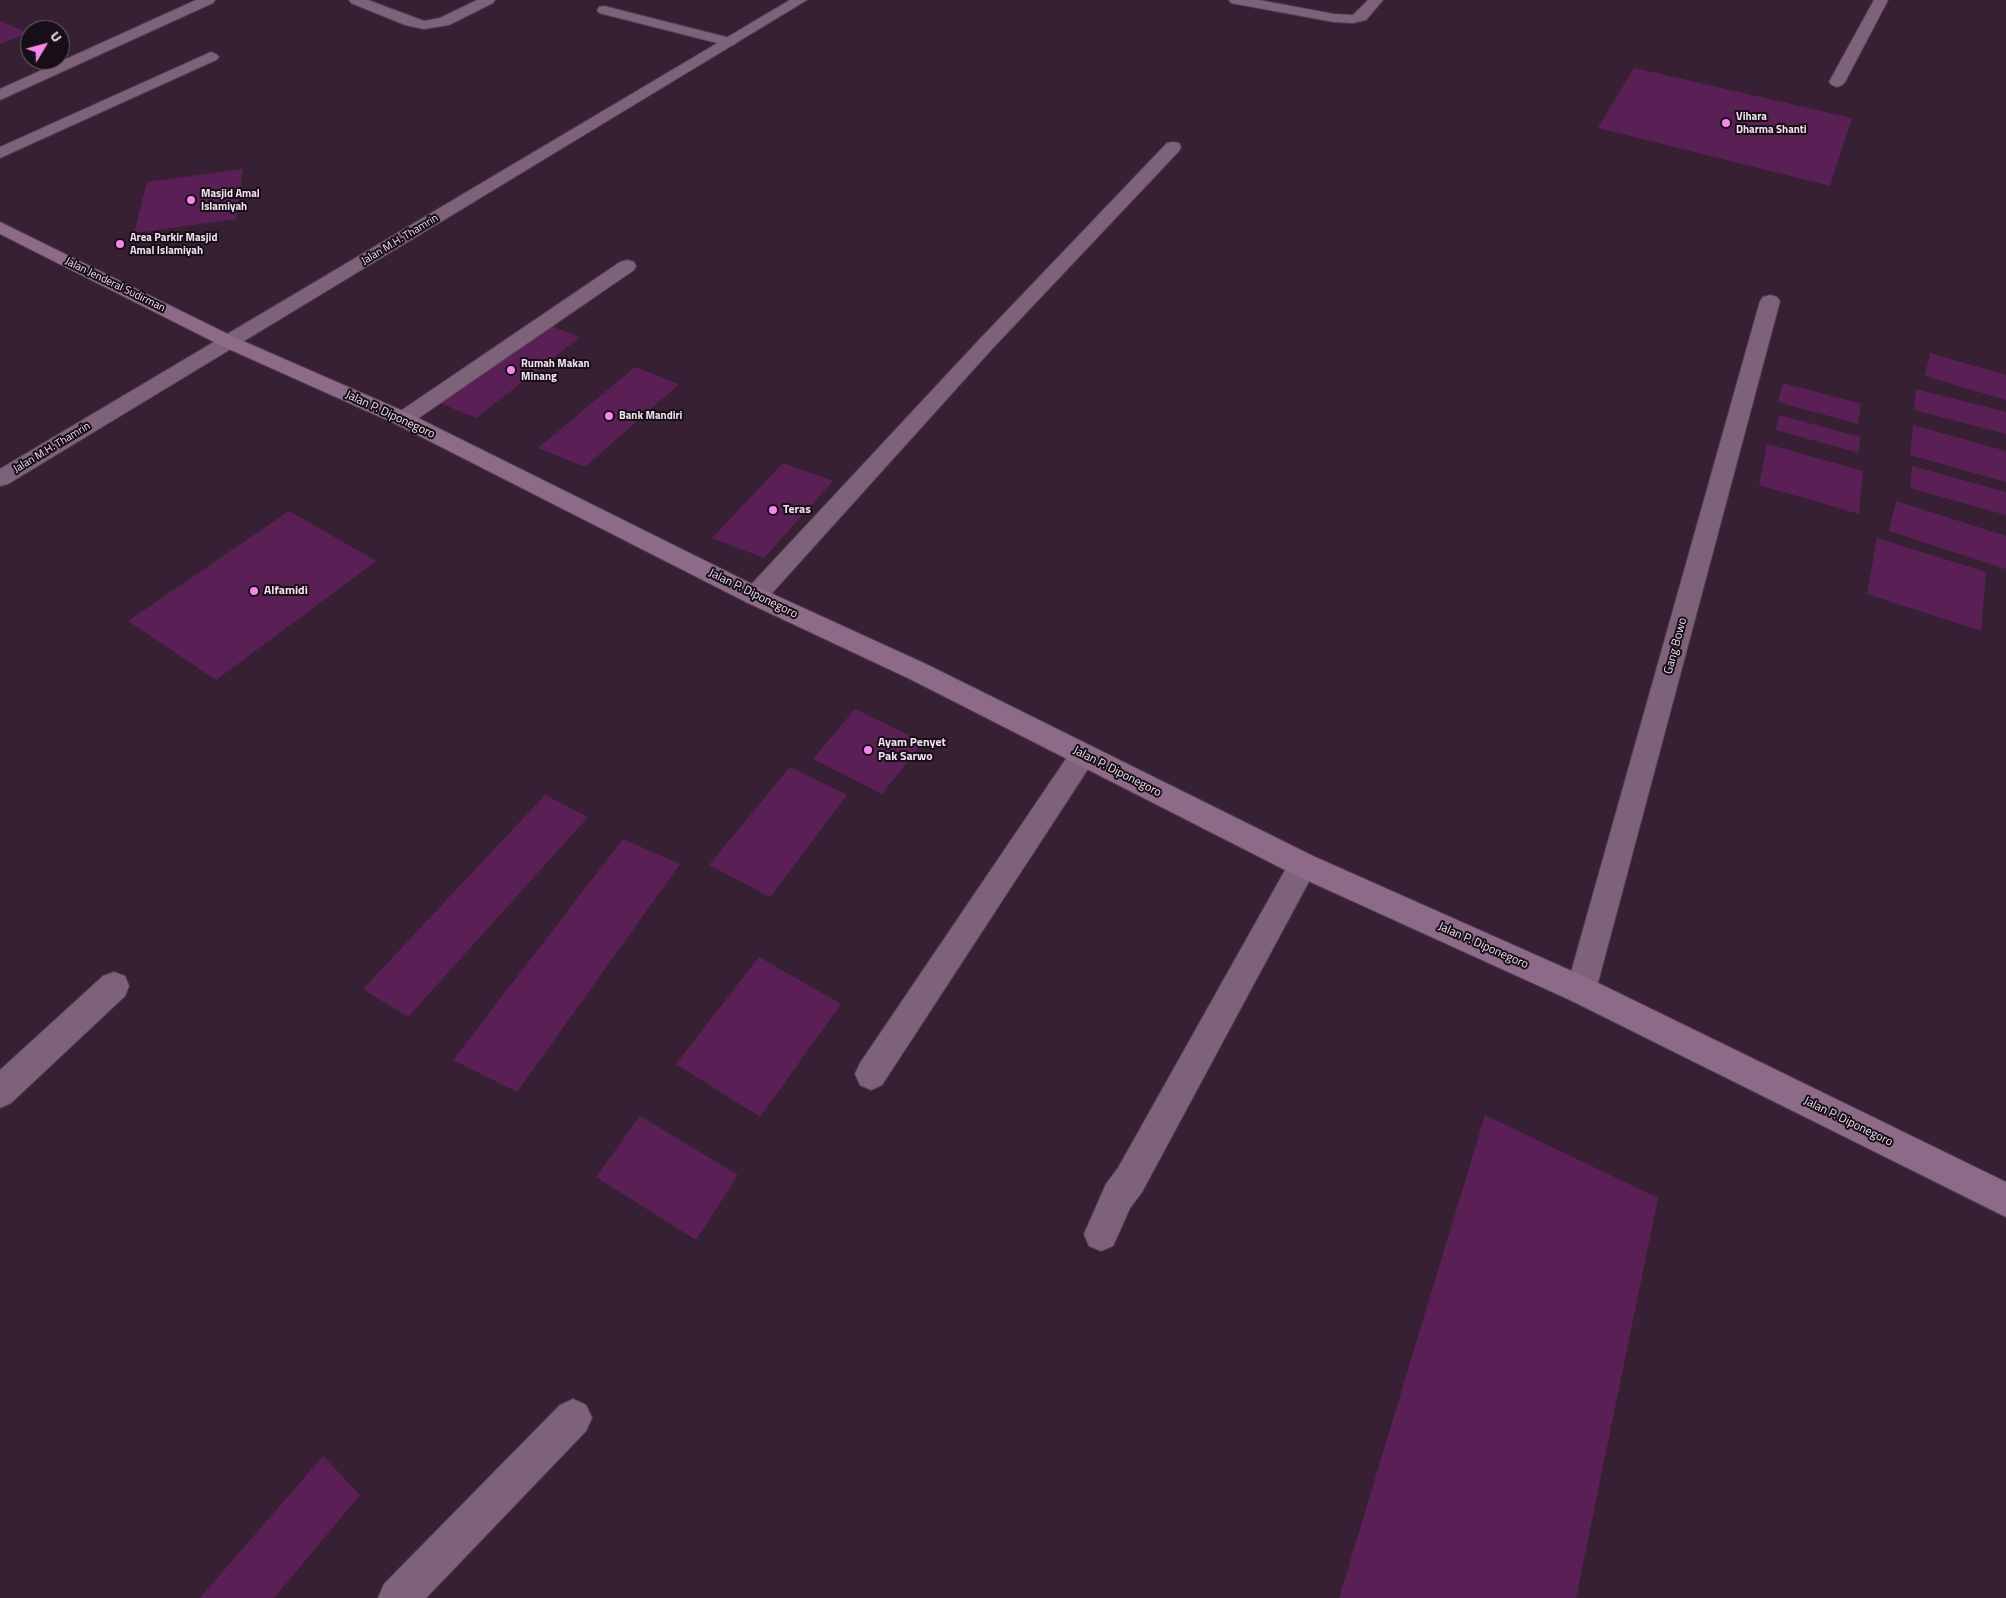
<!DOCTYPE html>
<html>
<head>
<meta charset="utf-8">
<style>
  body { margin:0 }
  #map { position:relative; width:2006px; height:1598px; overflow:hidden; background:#372034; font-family:"Titillium Web",sans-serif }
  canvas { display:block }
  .north { position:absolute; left:20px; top:20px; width:50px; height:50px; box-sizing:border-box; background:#180e17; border:1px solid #6e626d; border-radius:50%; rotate:53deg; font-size:14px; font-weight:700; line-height:20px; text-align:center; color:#f0e1ee }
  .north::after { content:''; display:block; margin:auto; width:18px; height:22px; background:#f688ed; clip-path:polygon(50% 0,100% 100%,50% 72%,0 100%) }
</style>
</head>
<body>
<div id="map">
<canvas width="2006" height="1598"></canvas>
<div class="north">U</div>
</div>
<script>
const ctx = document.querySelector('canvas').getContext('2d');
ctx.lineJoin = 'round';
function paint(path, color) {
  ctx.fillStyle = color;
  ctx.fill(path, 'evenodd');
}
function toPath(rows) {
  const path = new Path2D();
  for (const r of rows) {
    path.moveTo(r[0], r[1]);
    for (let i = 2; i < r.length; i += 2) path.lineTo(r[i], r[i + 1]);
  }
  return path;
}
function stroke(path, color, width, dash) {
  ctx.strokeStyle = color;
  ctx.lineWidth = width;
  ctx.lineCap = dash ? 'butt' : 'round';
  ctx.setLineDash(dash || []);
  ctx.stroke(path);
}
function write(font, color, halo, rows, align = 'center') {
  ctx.font = font + ' "Titillium Web",sans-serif';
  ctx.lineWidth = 4;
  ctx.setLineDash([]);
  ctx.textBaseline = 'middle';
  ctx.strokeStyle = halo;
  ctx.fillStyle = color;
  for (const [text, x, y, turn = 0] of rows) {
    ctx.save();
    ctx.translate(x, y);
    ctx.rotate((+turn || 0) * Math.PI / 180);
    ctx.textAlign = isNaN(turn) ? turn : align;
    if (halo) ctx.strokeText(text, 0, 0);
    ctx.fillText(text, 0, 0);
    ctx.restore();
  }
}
paint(toPath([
  [0,21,28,33,0,44],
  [1634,68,1852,118,1830,186,1598,128],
  [243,169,236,219,134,233,147,182],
  [545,324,580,337,476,418,440,403],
  [1930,353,2006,375,2006,400,1925,376],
  [635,367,679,384,585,467,538,448],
  [1783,383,1861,404,1858,424,1778,402],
  [1916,389,2006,412,2006,434,1914,410],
  [1779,415,1860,437,1859,453,1776,430],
  [1913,425,2006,451,2006,482,1910,455],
  [1767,444,1863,471,1859,514,1759,485],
  [783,463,833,481,764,558,712,538],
  [1912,466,2006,492,2006,515,1910,488],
  [1896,501,2006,536,2006,569,1889,531],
  [289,511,376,561,216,680,128,621],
  [1877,538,1986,572,1981,631,1867,594],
  [855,709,923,742,882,794,813,759],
  [790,767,847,795,770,897,709,865],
  [545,795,588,817,408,1017,363,989],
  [623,839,680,864,517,1092,453,1060],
  [759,957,841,1004,760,1117,676,1064],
  [1485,1115,1658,1198,1576,1598,1339,1598],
  [640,1116,738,1175,696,1240,596,1177],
  [323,1456,360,1495,274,1598,200,1598]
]), '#5a2056');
const service = toPath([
  [1874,0,1888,0,1845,82,1842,85,1837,87,1832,85,1829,82,1874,0],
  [604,6,734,39,736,42,734,45,729,46,599,13,597,10,599,7,604,6],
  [211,52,216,54,219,57,216,60,0,158,0,147,211,52],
  [573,1399,586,1405,592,1418,586,1431,426,1598,378,1598,384,1584,560,1405,573,1399]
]);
const minor = toPath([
  [196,0,215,0,213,3,0,100,0,89,196,0],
  [349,0,368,0,424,21,440,18,477,0,495,0,493,3,449,25,424,29,405,25,351,3,349,0],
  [1229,0,1259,0,1334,14,1353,15,1368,0,1383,0,1366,20,1353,23,1334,22,1236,4,1231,3,1229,0],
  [1173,142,1179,143,1181,147,1179,151,992,349,764,602,755,605,746,602,743,596,746,590,978,341,1167,143,1173,142],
  [627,260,634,262,636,266,634,270,410,424,403,426,396,424,392,419,396,414,620,262,627,260],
  [1770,295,1777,297,1780,301,1596,990,1592,1000,1581,1004,1570,1000,1566,990,1760,301,1763,297,1770,295],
  [1083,744,1092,747,1096,755,1092,763,882,1085,871,1090,860,1085,855,1074,860,1063,1074,747,1083,744],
  [1303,853,1313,856,1317,865,1313,874,1142,1192,1130,1208,1113,1246,1101,1251,1089,1246,1084,1234,1106,1184,1118,1168,1293,856,1303,853],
  [114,972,125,976,129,986,125,996,11,1103,0,1108,0,1070,103,976,114,972]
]);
const tertiary = toPath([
  [790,0,807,0,8,484,0,486,0,469,790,0]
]);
const secondary = toPath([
  [0,222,236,338,410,414,764,590,928,665,1313,856,1592,980,2006,1182,2006,1217,1570,1000,1293,874,910,679,746,602,396,424,222,346,0,234,0,222]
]);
stroke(service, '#503d4e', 2);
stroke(minor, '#503d4e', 2);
stroke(tertiary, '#503d4e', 2);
stroke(secondary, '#503d4e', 2);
paint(service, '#7d6279');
paint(minor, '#7d6279');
paint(tertiary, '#7d6279');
paint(secondary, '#8e6a89');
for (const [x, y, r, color] of [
  [1726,123,5,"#f688ed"],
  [191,200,5,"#f688ed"],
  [120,244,5,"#f688ed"],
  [511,370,5,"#f688ed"],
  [609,416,5,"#f688ed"],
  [773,510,5,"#f688ed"],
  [254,591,5,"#f688ed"],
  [868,750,5,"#f688ed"]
]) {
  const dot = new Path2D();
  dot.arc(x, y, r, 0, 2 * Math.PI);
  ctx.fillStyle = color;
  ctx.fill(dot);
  stroke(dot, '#180e17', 2);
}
write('bold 11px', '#f0e1ee', '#180e17', [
  ["Vihara",1736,117],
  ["Dharma Shanti",1736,130],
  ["Masjid Amal",201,194],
  ["Islamiyah",201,207],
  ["Area Parkir Masjid",130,238],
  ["Amal Islamiyah",130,251],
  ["Rumah Makan",521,364],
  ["Minang",521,377],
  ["Bank Mandiri",619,416]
], 'left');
write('11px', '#f0e1ee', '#180e17', [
  ["Jalan M.H. Thamrin",400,240,-31],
  ["Jalan Jenderal Sudirman",115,285,26],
  ["Jalan M.H. Thamrin",52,448,-31]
]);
write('12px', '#f0e1ee', '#180e17', [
  ["Jalan P. Diponegoro",390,415,25],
  ["Jalan P. Diponegoro",753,594,26],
  ["Gang Bowo",1676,646,-75],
  ["Jalan P. Diponegoro",1117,772,27],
  ["Jalan P. Diponegoro",1483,946,24],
  ["Jalan P. Diponegoro",1848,1122,26]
]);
write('bold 12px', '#f0e1ee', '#180e17', [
  ["Teras",783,510],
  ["Alfamidi",264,591],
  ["Ayam Penyet",878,743],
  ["Pak Sarwo",878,757]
], 'left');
</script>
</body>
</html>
